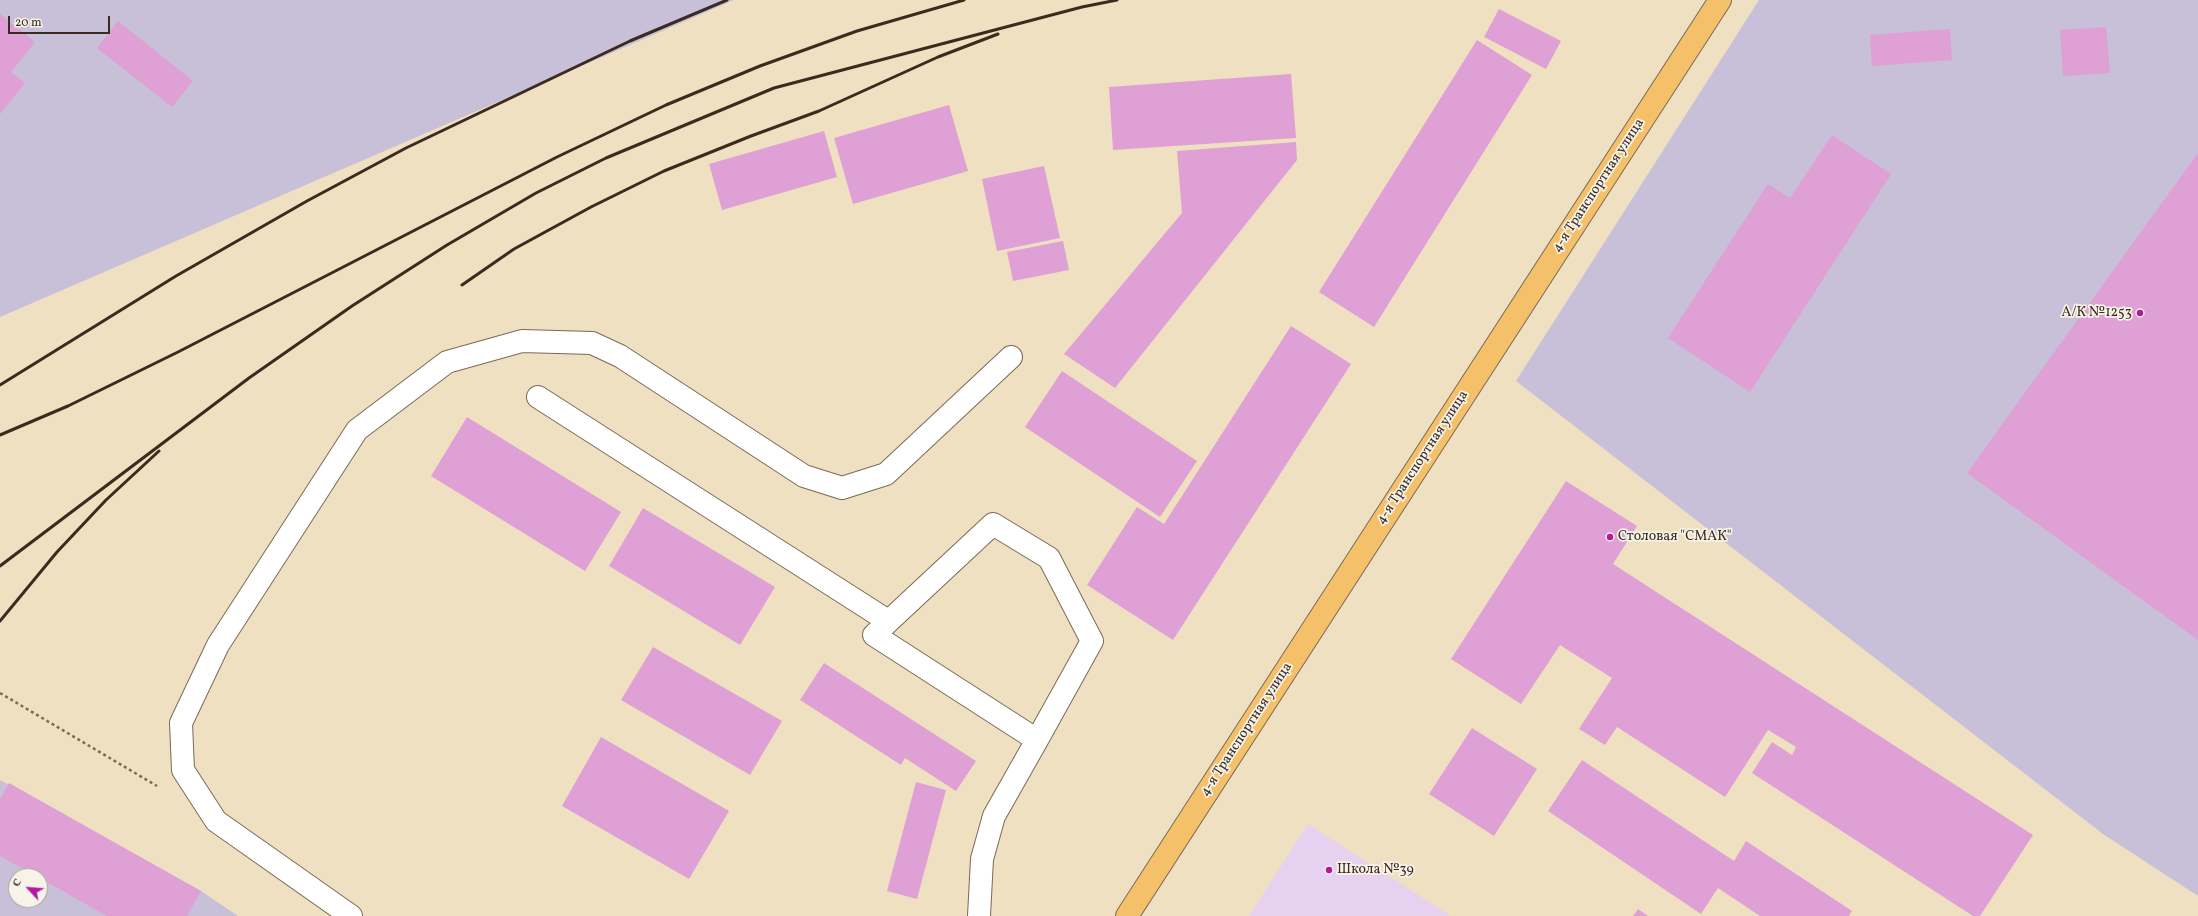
<!DOCTYPE html>
<html>
<head>
<meta charset="utf-8">
<style>
  body { margin:0 }
  #map { position:relative; width:2198px; height:916px; overflow:hidden; background:#efe0c2; font-family:Vollkorn,serif }
  canvas { display:block }
  .north { position:absolute; left:8px; top:868px; width:40px; height:40px; box-sizing:border-box; background:#f7f3e8; border:1px solid #aca397; border-radius:50%; rotate:296deg; font-size:11px; font-weight:700; line-height:16px; text-align:center; color:#3b2a1e }
  .north::after { content:''; display:block; margin:auto; width:14px; height:18px; background:#b5179e; clip-path:polygon(50% 0,100% 100%,50% 72%,0 100%) }
  .scale { position:absolute; left:8px; top:16px; width:102px; height:18px; box-sizing:border-box; border:2px solid #3b2a1e; border-top:0; padding-left:5px; font-size:12px; line-height:14px; white-space:nowrap; color:#3b2a1e; -webkit-text-stroke:3px #f7f3e8; paint-order:stroke }
</style>
</head>
<body>
<div id="map">
<canvas width="2198" height="916"></canvas>
<div class="north">С</div>
<div class="scale">20 m</div>
</div>
<script>
const ctx = document.querySelector('canvas').getContext('2d');
ctx.lineJoin = 'round';
function paint(path, color) {
  ctx.fillStyle = color;
  ctx.fill(path, 'evenodd');
}
function toPath(rows) {
  const path = new Path2D();
  for (const r of rows) {
    path.moveTo(r[0], r[1]);
    for (let i = 2; i < r.length; i += 2) path.lineTo(r[i], r[i + 1]);
  }
  return path;
}
function stroke(path, color, width, dash) {
  ctx.strokeStyle = color;
  ctx.lineWidth = width;
  ctx.lineCap = dash ? 'butt' : 'round';
  ctx.setLineDash(dash || []);
  ctx.stroke(path);
}
function write(font, color, halo, rows, align = 'center') {
  ctx.font = font + ' Vollkorn,serif';
  ctx.lineWidth = 3.5;
  ctx.setLineDash([]);
  ctx.textBaseline = 'middle';
  ctx.strokeStyle = halo;
  ctx.fillStyle = color;
  for (const [text, x, y, turn = 0] of rows) {
    ctx.save();
    ctx.translate(x, y);
    ctx.rotate((+turn || 0) * Math.PI / 180);
    ctx.textAlign = isNaN(turn) ? turn : align;
    if (halo) ctx.strokeText(text, 0, 0);
    ctx.fillText(text, 0, 0);
    ctx.restore();
  }
}
paint(toPath([
  [1308,824,1451,916,1249,916]
]), '#e6d2f0');
paint(toPath([
  [0,0,734,0,0,317],
  [1759,0,2198,0,2198,896,2103,834,1516,381],
  [0,780,201,891,238,916,0,916],
  [16,876,40,876,40,900,16,900]
]), '#c8bfd8');
paint(toPath([
  [1499,9,1561,41,1546,69,1484,37],
  [0,14,35,42,11,72,25,83,0,114],
  [118,21,193,81,172,107,97,48],
  [2106,27,2110,73,2063,76,2060,30],
  [1950,29,1952,60,1872,66,1870,35],
  [1477,40,1532,75,1374,327,1319,292],
  [1291,74,1296,138,1113,150,1109,87],
  [949,105,968,171,853,204,834,138],
  [824,131,837,177,722,210,709,164],
  [1832,135,1891,174,1750,392,1668,338,1768,184,1790,198],
  [1296,142,1297,160,1115,388,1064,354,1182,213,1177,151],
  [2198,153,2198,640,1967,473],
  [1044,166,1060,238,997,251,982,179],
  [1063,241,1069,270,1013,281,1007,252],
  [1291,326,1351,364,1173,640,1087,585,1137,507,1164,524],
  [1062,371,1197,461,1160,517,1025,427],
  [467,417,621,512,585,571,431,476],
  [1566,481,1637,526,1613,564,2033,835,1980,916,1973,916,1752,773,1772,742,1792,755,1796,747,1768,730,1725,797,1617,727,1605,745,1579,729,1612,678,1560,645,1521,704,1451,659],
  [643,508,775,587,740,645,609,566],
  [653,647,782,721,750,775,621,700],
  [824,663,976,761,956,791,905,758,901,765,800,700],
  [1472,728,1537,769,1494,836,1429,794],
  [601,737,729,811,689,879,562,806],
  [1582,760,1734,861,1746,841,1852,911,1849,916,1760,916,1718,888,1701,914,1548,811],
  [916,782,946,790,917,899,887,891],
  [9,783,201,891,187,916,107,916,40,878,40,876,36,876,0,856,0,799],
  [1638,909,1648,916,1633,916]
]), '#dfa0d5');
const minor = toPath([
  [538,397,888,621],
  [351,916,216,821,183,770,181,723,218,645,357,430,447,362,522,341,592,343,620,356,804,476,842,488,886,474,1011,357],
  [979,916,982,859,994,816,1037,740,1092,641,1049,558,993,524,874,635,1037,740]
]);
const major = toPath([
  [1127,916,1720,0]
]);
stroke(minor, '#7a6a57', 24);
stroke(major, '#7a6a57', 24);
stroke(toPath([
  [0,693,157,786]
]), '#7a6a57', 2.5, [3, 3]);
stroke(minor, '#fff', 22);
stroke(major, '#f4c16a', 22);
stroke(toPath([
  [462,285,514,249,591,207,664,171,751,136,819,111,938,57,998,34],
  [0,385,176,276,307,201,406,148,630,41,727,0],
  [0,435,68,406,178,352,557,157,666,105,760,66,857,31,964,0],
  [0,566,249,378,352,306,447,245,536,193,606,158,774,88,1082,7,1117,0],
  [0,621,57,552,106,500,159,451]
]), '#3b2a1e', 3);
for (const [x, y, r, color] of [
  [2140,313,4,"#b5179e"],
  [1610,537,4,"#b5179e"],
  [1329,870,4,"#b5179e"]
]) {
  const dot = new Path2D();
  dot.arc(x, y, r, 0, 2 * Math.PI);
  ctx.fillStyle = color;
  ctx.fill(dot);
  stroke(dot, '#f7f3e8', 1.5);
}
write('14px', '#3b2a1e', '#f7f3e8', [
  ["4-я Транспортная улица",1599,186,-57],
  ["4-я Транспортная улица",1423,458,-57],
  ["4-я Транспортная улица",1247,730,-57]
]);
write('14px', '#3b2a1e', '#f7f3e8', [
  ["А/К №1253",2132,313,"right"],
  ["Столовая \"СМАК\"",1618,537],
  ["Школа №39",1337,870]
], 'left');
</script>
</body>
</html>
